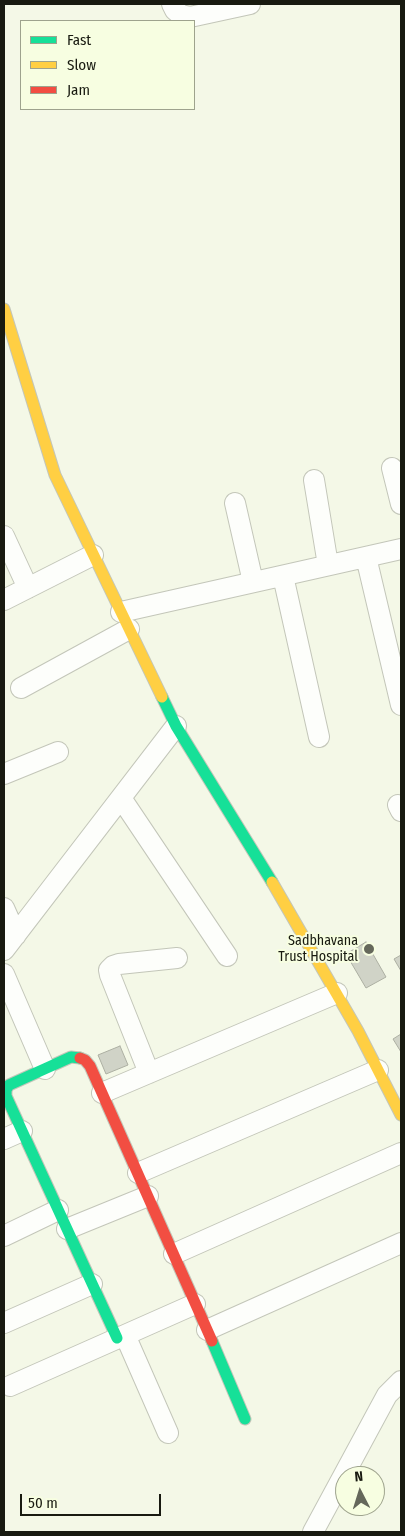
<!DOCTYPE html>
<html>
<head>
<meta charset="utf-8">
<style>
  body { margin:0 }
  #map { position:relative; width:405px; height:1536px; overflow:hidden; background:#f4f8e7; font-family:"Fira Sans Condensed",sans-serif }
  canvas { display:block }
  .frame { position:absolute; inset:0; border:5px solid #181a10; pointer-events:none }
  .legend { position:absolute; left:20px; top:20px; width:175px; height:90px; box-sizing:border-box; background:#f7fee1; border:1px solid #9ea38d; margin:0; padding:6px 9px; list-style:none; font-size:15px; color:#181a10 }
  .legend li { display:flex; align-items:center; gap:10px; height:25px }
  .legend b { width:25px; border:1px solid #9ea38d }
  .north { position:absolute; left:335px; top:1466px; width:50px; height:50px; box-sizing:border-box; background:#f7fee1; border:1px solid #9ea38d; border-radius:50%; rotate:355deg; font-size:14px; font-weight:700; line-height:20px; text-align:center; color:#181a10 }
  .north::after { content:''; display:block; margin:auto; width:18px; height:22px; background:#65685b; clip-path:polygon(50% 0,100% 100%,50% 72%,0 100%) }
  .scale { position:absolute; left:20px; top:1494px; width:141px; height:22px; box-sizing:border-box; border:2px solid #181a10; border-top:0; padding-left:6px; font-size:15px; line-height:18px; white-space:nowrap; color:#181a10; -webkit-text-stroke:4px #f7fee1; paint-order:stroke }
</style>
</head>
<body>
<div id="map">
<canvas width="405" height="1536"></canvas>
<div class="frame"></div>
<ul class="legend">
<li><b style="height:6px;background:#16e098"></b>Fast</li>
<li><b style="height:6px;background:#ffcf43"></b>Slow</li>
<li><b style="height:6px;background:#f24e42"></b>Jam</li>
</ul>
<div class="north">N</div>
<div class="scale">50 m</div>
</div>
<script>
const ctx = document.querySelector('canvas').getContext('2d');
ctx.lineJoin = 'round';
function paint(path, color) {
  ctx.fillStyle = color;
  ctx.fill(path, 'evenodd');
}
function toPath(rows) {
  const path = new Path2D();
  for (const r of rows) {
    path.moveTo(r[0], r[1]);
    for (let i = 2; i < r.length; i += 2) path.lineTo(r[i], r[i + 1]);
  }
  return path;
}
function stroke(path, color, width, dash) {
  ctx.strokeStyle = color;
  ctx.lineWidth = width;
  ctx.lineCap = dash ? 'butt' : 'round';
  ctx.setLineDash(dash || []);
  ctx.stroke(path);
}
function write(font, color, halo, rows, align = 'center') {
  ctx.font = font + ' "Fira Sans Condensed",sans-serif';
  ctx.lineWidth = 4;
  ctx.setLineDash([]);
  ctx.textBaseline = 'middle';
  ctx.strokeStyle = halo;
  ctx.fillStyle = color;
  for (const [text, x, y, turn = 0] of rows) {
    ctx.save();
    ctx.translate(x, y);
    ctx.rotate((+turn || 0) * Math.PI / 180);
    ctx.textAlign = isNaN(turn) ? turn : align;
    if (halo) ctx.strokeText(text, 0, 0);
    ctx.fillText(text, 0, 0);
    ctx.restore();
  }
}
const building = toPath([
  [366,942,386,977,366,988,346,954,366,942],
  [401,955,401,971,394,959,401,955],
  [401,1034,401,1052,393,1039,401,1034],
  [120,1046,128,1065,106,1074,98,1055,120,1046]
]);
paint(building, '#d0d3c7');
stroke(building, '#acafa2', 1);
const street = toPath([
  [172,4,175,10,181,15,190,17,250,4],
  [392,468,401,504],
  [314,480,328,565],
  [235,503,253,582],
  [4,536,28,588],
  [366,557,401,705],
  [283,576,319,737],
  [4,600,93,555],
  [121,612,401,549],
  [21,688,129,629],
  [4,774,58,752],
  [121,798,227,956],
  [398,805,401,811],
  [4,908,16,935],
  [4,950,176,726],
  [4,974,45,1069],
  [149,1073,110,975,109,970,113,966,119,964,177,958],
  [102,1093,337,993],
  [4,1139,22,1131],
  [138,1173,378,1070],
  [67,1229,148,1196],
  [4,1236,58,1210],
  [174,1254,401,1153],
  [4,1323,92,1284],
  [207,1330,401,1243],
  [125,1335,168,1433],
  [10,1386,195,1304],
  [313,1532,387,1395,401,1381]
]);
const fast = toPath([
  [162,697,176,726,272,882],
  [80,1058,71,1057,9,1085,6,1090,6,1096,117,1338],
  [212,1341,245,1419]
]);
const slow = toPath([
  [4,309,55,475,162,697],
  [272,882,358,1031,401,1115]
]);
const jam = toPath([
  [80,1058,85,1060,90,1066,212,1341]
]);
stroke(street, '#c3c6b9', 22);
stroke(fast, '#c3c6b9', 13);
stroke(slow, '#c3c6b9', 13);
stroke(jam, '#c3c6b9', 13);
stroke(street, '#fdfefb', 20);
stroke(fast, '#16e098', 11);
stroke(slow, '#ffcf43', 11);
stroke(jam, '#f24e42', 11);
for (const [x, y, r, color] of [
  [369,949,6,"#65685b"]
]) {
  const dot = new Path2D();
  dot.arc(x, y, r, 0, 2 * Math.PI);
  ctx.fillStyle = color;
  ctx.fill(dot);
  stroke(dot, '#f7fee1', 2);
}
write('14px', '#181a10', '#f7fee1', [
  ["Sadbhavana",358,941],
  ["Trust Hospital",358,957]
], 'right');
</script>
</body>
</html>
